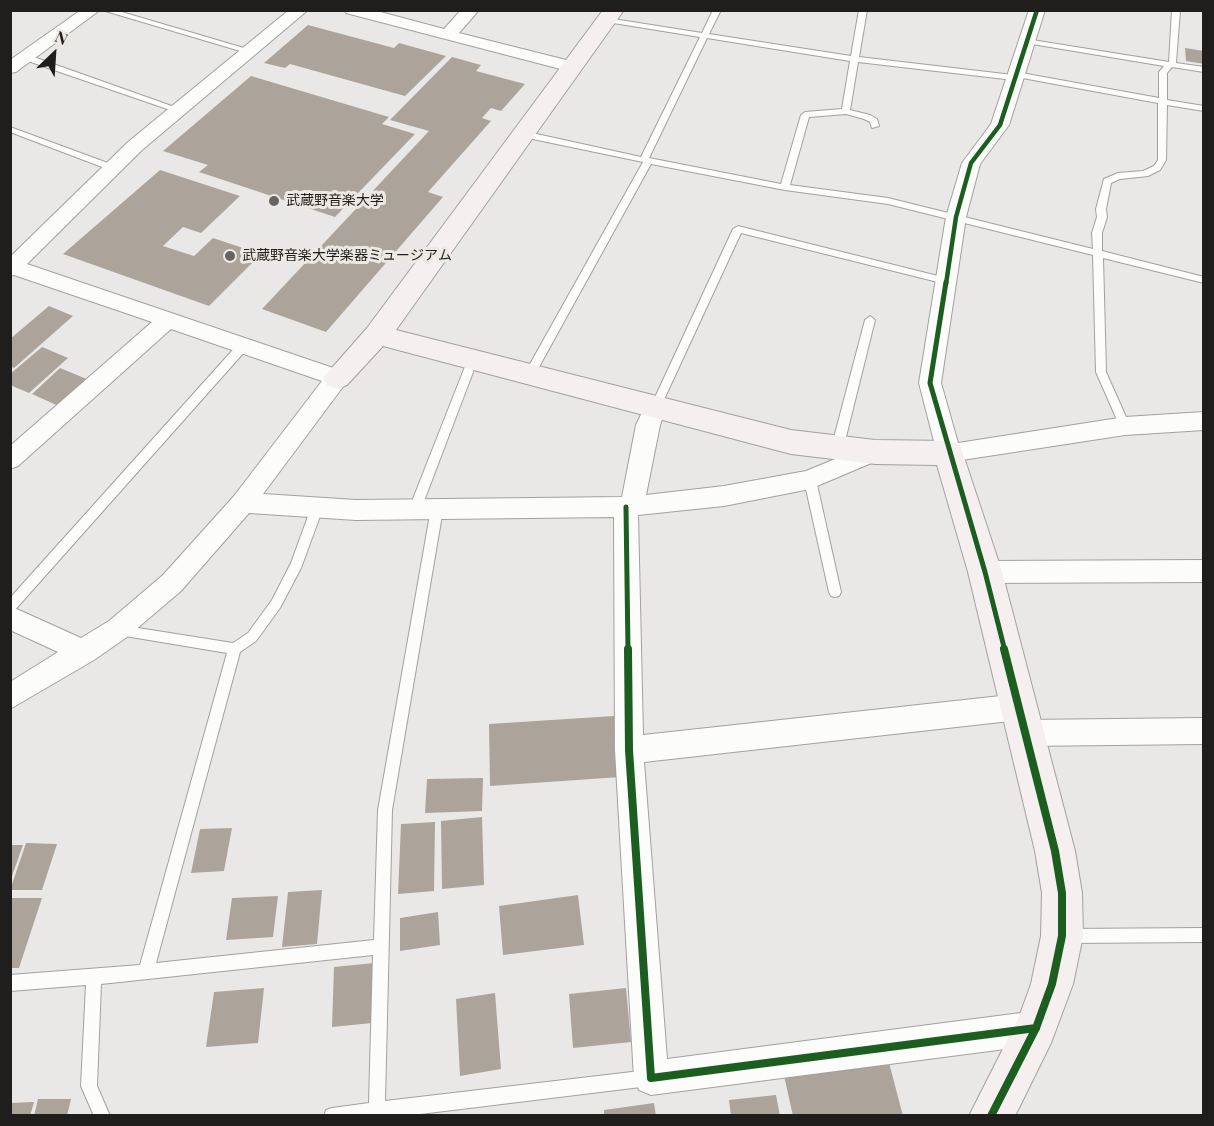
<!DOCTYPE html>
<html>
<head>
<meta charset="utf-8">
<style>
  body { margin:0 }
  #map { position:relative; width:1214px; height:1126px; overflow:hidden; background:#eae8e6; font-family:"Playfair Display",serif }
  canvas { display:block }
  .frame { position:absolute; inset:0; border:12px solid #1f1e1c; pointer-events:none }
  .north { position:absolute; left:24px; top:24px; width:60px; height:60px; -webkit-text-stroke:4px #ece8e4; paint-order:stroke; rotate:25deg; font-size:16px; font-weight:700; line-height:24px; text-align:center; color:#1f1e1c }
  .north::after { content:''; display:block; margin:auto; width:21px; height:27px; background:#1f1e1c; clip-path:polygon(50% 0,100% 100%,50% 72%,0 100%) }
</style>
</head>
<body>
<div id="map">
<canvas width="1214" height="1126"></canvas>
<div class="frame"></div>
<div class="north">N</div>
</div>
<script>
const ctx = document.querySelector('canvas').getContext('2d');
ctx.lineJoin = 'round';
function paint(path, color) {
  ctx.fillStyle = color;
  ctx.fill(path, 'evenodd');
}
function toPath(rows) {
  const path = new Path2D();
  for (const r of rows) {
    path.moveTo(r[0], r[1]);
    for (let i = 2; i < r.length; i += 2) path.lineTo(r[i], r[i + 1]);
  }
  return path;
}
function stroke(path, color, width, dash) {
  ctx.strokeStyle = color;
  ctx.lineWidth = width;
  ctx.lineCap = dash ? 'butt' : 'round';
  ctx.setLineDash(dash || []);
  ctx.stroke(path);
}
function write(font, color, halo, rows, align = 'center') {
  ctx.font = font + ' "Playfair Display","Noto Sans JP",serif';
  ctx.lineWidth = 6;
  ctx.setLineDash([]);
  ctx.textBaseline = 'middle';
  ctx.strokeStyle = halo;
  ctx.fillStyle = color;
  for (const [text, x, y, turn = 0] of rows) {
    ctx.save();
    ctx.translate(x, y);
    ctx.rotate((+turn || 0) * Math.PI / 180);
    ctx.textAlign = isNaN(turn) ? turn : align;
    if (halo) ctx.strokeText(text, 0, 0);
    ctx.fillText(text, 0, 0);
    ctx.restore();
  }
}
paint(toPath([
  [308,25,394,48,399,43,446,56,405,96,290,64,285,68,264,63],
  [1185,48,1204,51,1204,64,1186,61],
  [452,57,481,65,476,71,525,84,501,111,491,108,482,118,491,121,428,192,443,197,326,332,262,309,429,131,390,120],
  [251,76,389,117,382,124,415,134,335,217,199,172,208,165,163,151],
  [160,170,240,196,201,233,183,227,163,246,194,256,213,238,261,254,209,306,63,254],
  [49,306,73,316,14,368,10,366,10,339],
  [42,347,68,358,29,393,10,385,10,374],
  [60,368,89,380,61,407,32,394],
  [614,716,620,777,490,786,489,724],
  [483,778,482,811,425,813,427,779],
  [482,817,484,885,442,889,441,821],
  [435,822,434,891,398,894,401,824],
  [232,828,224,871,191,873,200,829],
  [26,843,57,844,42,890,10,890],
  [10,845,23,845,11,879,10,879],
  [322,890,317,944,282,947,288,892],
  [578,895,584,945,503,955,499,906],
  [278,896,273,937,226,940,232,898],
  [10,898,42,898,19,968,10,968],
  [438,912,440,945,400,951,400,918],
  [374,963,372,1023,332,1027,334,967],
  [264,988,258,1043,206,1047,214,992],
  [626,988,631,1042,573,1048,569,994],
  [495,993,501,1069,460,1076,456,999],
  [887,1055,903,1116,793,1116,783,1071],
  [776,1095,780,1116,731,1116,729,1100],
  [38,1099,71,1099,67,1116,34,1116],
  [34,1102,30,1116,10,1116,10,1103],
  [654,1103,656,1116,604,1116,604,1110]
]), '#aca49a');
const lane = toPath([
  [102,10,115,10,254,51,247,53,102,10],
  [713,10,721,10,709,34,851,56,859,10,867,10,859,57,1013,75,1013,72,1016,72,1159,98,1159,72,1164,66,1026,43,1022,41,1026,39,1169,62,1172,10,1180,10,1176,63,1204,67,1204,72,1172,67,1167,73,1167,100,1204,106,1204,111,1167,105,1166,160,1160,170,1148,176,1120,179,1111,183,1106,209,1107,217,1102,233,1102,251,1204,277,1204,283,1103,258,1106,372,1130,426,1129,429,1121,429,1096,372,1093,255,888,204,785,190,651,164,534,376,526,376,525,373,643,162,523,137,519,134,523,131,641,157,700,37,607,22,603,20,607,18,702,33,713,10],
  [707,38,850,61,842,109,805,112,801,115,781,184,649,158,707,38],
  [858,62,1014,80,1017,80,1017,77,1158,103,1158,160,1154,166,1143,171,1118,173,1104,179,1096,209,1097,217,1092,233,1093,249,888,198,790,185,809,117,846,114,864,119,870,122,872,128,879,126,877,119,870,115,850,110,858,62],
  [22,55,28,55,183,110,176,112,22,59,22,55],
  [10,127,116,166,117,168,113,171,110,170,10,132,10,127],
  [738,226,946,278,951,281,946,284,741,233,661,406,660,409,652,409,651,406,733,229,738,226],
  [870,316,875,320,843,449,837,453,831,449,865,320,870,316],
  [243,342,248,346,247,349,14,611,10,612,10,598,239,343,243,342],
  [473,355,478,359,421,509,415,514,411,512,409,509,468,359,473,355],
  [810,476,816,480,841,592,839,596,835,597,831,596,829,592,804,480,810,476],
  [317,503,323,508,301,568,280,608,256,641,240,652,156,963,374,940,378,810,431,509,437,504,443,509,392,810,385,1101,649,1070,655,1072,657,1078,655,1084,649,1086,404,1116,324,1116,326,1110,332,1108,369,1103,373,955,101,984,97,1086,110,1116,94,1116,81,1086,86,985,10,991,10,975,140,965,227,653,119,635,115,634,113,630,115,626,119,625,233,643,248,633,272,600,291,563,311,508,317,503],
  [1204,928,1204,942,1066,943,1061,941,1059,936,1061,931,1066,929,1204,928]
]);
const street = toPath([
  [81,10,100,10,16,72,10,73,10,60,81,10],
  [289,10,308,10,142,150,27,264,345,372,348,378,345,384,263,494,356,500,622,497,636,425,648,400,656,398,664,400,667,406,660,425,646,495,724,486,806,471,867,446,875,443,883,446,887,452,883,458,810,489,724,506,638,515,643,735,1019,694,1029,698,1033,707,1029,716,1019,720,644,762,667,1059,1036,1011,1048,1016,1053,1028,1048,1040,1036,1045,651,1095,639,1090,634,1078,615,750,614,517,356,520,249,513,181,591,127,637,94,660,10,709,10,682,58,652,10,630,10,606,81,638,109,621,163,575,234,496,322,381,171,329,18,466,10,469,10,446,152,322,14,275,10,276,10,257,128,142,289,10],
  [344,10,373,10,444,29,461,10,479,10,459,33,578,63,581,67,578,71,572,72,346,13,344,10],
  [1029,10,1045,10,1009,125,980,164,966,217,941,383,958,443,1125,417,1204,412,1204,430,1125,435,949,462,941,459,937,453,919,383,946,217,962,163,991,124,1029,10],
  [1204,560,1204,582,985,583,976,580,972,572,976,564,985,561,1204,560],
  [1204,718,1204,744,1024,746,1014,742,1010,733,1014,724,1024,720,1204,718]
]);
const secondary = toPath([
  [603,10,624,10,396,330,791,430,875,440,949,441,960,445,1002,572,1075,851,1082,893,1083,936,1073,984,1051,1043,1015,1116,969,1116,1019,1017,1031,984,1041,936,1042,893,1035,851,968,572,937,465,875,464,791,454,383,346,347,385,337,389,327,385,323,378,367,328,603,10]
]);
stroke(lane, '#a2a19f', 2);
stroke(street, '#a2a19f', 2);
stroke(secondary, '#a2a19f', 2);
paint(lane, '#fcfcfb');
paint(street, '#fcfcfb');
paint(secondary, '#f5f0ef');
stroke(toPath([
  [946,284,956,217,971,163,1000,125,1037,10]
]), '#1b5e20', 4.5);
stroke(toPath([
  [946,282,930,383,985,572,1005,651],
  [626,507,628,651]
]), '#1b5e20', 5);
stroke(toPath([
  [628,649,629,750,651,1078,1036,1028],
  [991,1116,1036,1028,1052,984,1062,936,1062,893,1055,851,1004,649]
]), '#1b5e20', 8);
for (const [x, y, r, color] of [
  [274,201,6,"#666563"],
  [230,256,6,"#666563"]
]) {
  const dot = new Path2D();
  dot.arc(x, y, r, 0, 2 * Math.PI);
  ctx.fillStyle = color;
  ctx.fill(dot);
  stroke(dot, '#ece8e4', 2);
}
write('14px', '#1f1e1c', '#ece8e4', [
  ["武蔵野音楽大学",286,201],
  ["武蔵野音楽大学楽器ミュージアム",242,256]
], 'left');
</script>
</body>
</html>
